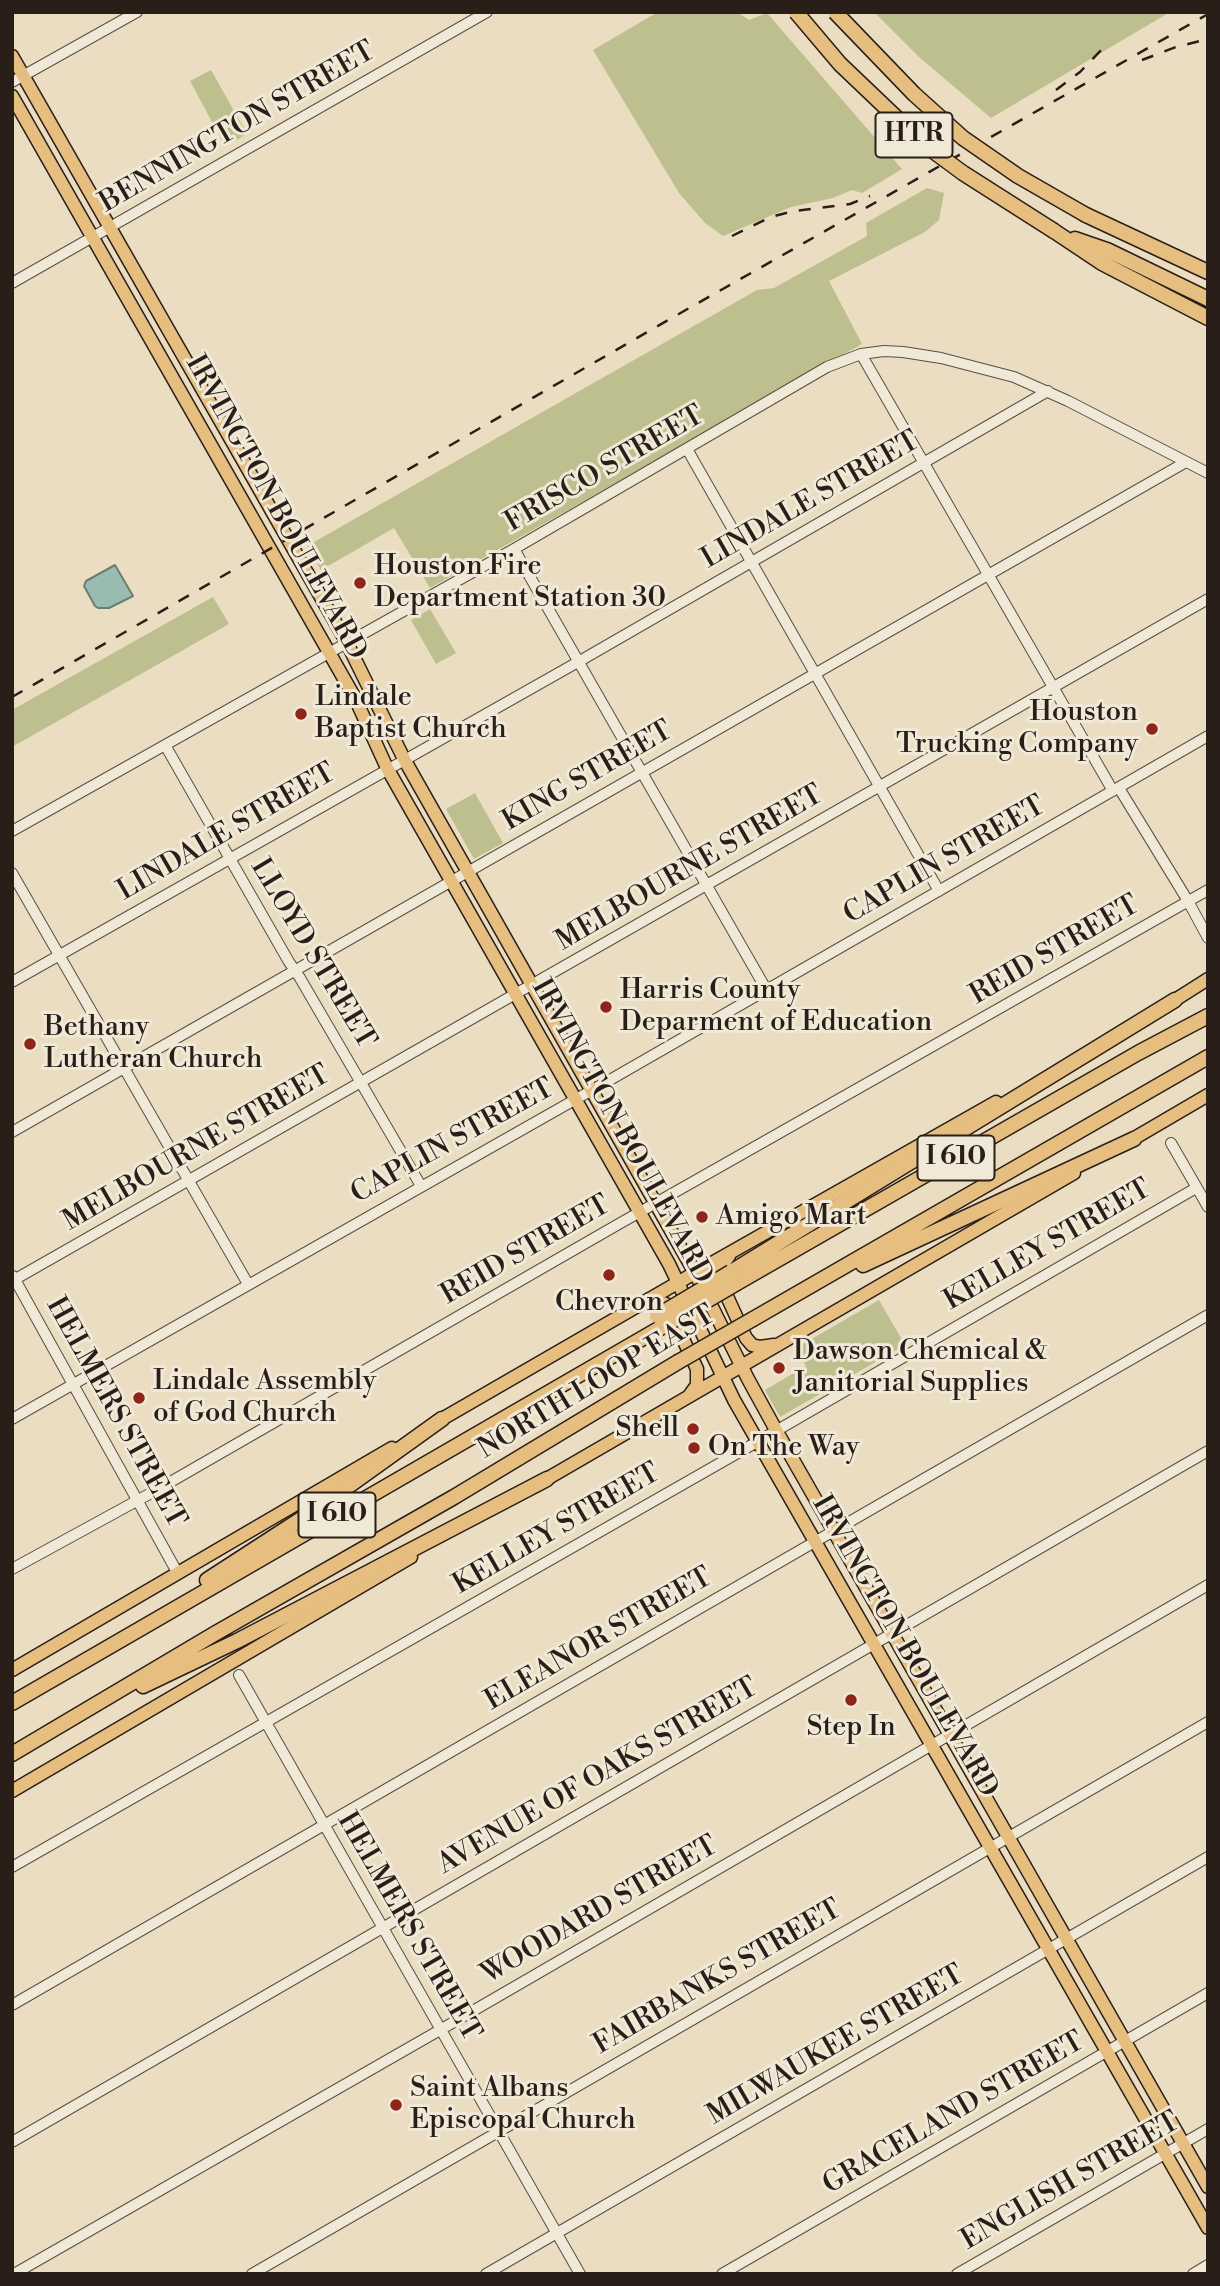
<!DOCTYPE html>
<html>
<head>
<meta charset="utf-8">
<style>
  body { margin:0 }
  #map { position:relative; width:1220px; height:2286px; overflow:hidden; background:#eaddc1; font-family:"Libre Bodoni",serif }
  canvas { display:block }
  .frame { position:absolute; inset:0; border:14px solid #291e18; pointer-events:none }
</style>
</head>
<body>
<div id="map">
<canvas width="1220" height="2286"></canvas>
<div class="frame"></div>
</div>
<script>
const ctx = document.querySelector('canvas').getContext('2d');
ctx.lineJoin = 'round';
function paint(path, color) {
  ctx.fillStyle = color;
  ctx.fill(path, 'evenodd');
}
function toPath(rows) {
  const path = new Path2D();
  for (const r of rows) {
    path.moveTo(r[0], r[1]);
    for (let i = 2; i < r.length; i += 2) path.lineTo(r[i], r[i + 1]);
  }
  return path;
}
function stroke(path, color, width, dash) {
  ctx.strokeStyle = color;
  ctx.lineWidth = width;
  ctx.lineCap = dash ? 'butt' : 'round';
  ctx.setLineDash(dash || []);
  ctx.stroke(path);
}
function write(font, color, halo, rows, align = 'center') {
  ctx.font = font + ' "Libre Bodoni",serif';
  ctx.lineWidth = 6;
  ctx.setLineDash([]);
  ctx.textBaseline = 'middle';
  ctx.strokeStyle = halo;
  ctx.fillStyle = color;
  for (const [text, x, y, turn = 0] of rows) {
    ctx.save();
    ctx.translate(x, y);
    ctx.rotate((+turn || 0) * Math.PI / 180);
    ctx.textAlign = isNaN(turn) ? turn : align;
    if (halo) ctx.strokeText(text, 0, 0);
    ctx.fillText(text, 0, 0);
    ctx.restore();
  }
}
paint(toPath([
  [658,12,737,12,749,20,767,13,902,169,862,193,852,190,833,198,791,207,723,236,705,223,679,193,593,50],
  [874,12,1170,12,991,118,919,57],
  [211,70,247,134,225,146,190,81],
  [927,188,944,193,939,220,925,232,829,281,862,344,430,588,394,528,321,570,307,546,757,290,774,288,867,236,866,223],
  [213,597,229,624,12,747,12,710],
  [430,609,456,653,436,664,411,620],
  [475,793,503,843,474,859,446,809],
  [879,1300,905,1345,780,1417,765,1390,806,1366,796,1348]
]), '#bdbf8e');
const water = toPath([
  [115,565,133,596,109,608,98,608,95,606,84,586,86,581,115,565]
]);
paint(water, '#98bcaf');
stroke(water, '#6c7d73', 2);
const minor = toPath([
  [12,82,137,12],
  [12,283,487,12],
  [861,354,1113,791],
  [687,449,939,891],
  [514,549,766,989],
  [165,745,289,962,300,978,421,1186],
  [1119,788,1188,901,1208,938],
  [12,831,514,549,827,367,861,354,884,351,903,352,941,358,1014,377,1068,401,1208,473],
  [12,873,248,1284],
  [12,982,578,662,1048,391],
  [12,1132,1186,462],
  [1171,1143,1208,1207],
  [13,1276,177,1572],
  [12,1281,1208,599],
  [12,1419,615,1077,1208,736],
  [12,1569,153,1492,617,1225,1208,890],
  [239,1675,580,2274],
  [12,1867,743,1450,1196,1188],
  [12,2005,1208,1315],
  [12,2142,1208,1451],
  [14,2274,440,2030,1208,1585],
  [252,2274,1208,1722],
  [486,2274,1208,1857],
  [722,2274,1208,1993],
  [957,2274,1208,2129],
  [1193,2274,1208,2265]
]);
const major = toPath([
  [12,56,346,641,404,759,695,1273,748,1379,776,1430,1208,2187],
  [12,96,355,698,387,768,669,1264,734,1400,1208,2228],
  [1167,1005,1208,979],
  [1126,1143,1208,1095],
  [729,1256,723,1264,719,1273,720,1281,746,1338,752,1345,760,1347,774,1345],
  [649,1299,666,1304,669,1309,697,1369,697,1385,689,1396],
  [435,1423,705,1267,996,1102],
  [538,1484,1074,1173],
  [12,1670,392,1448],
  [12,1791,411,1557]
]);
const highway = toPath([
  [1086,215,1208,272],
  [1054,231,1102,263,1208,318],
  [1075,239,1107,250,1208,299],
  [863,1265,1134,1139],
  [731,1272,1175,1000],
  [737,1283,1138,1053,1208,1016],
  [753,1319,1208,1057],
  [207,1580,315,1510,442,1419],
  [143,1686,237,1641,547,1479],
  [12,1703,662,1327],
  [12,1754,216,1633,454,1497,678,1362]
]);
stroke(minor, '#594e42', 12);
stroke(major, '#291e18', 15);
stroke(highway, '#291e18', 17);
stroke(minor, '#f1e9d7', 10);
stroke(major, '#e5be80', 12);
stroke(highway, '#e5be80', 14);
stroke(toPath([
  [1142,60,1176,47,1208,39],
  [1056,90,1080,72,1107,44],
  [732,236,771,217,794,211,850,204,870,196],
  [12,697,684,311,1208,14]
]), '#291e18', 2.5, [12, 12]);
const highwayBridge = toPath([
  [796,12,840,64,925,145,963,173,1054,231],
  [835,12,914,94,963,138,1018,176,1086,215],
  [657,1316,731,1272],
  [662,1327,737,1283],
  [678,1362,753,1319]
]);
stroke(highwayBridge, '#291e18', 17, []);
stroke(highwayBridge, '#e5be80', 14);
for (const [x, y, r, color] of [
  [360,583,7,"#8f2418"],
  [301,714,7,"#8f2418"],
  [1152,729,7,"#8f2418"],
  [606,1007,7,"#8f2418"],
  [30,1044,7,"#8f2418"],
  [702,1217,7,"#8f2418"],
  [609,1275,7,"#8f2418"],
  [779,1368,7,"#8f2418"],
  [139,1398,7,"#8f2418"],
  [693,1429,7,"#8f2418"],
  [694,1448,7,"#8f2418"],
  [851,1700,7,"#8f2418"],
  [396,2105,7,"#8f2418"]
]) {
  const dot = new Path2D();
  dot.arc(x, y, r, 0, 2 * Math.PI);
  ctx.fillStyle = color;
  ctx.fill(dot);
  stroke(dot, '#f1e9d7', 2.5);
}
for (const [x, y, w] of [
  [914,135,77],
  [956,1158,77],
  [337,1515,77]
]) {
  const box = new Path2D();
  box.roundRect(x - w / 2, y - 22.5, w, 45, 5);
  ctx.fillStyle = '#f1e9d7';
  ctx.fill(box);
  stroke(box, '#291e18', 2);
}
write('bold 26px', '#291e18', null, [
  ["HTR",914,135],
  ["I 610",956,1158],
  ["I 610",337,1515]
]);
write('28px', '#291e18', '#f1e9d7', [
  ["BENNINGTON STREET",238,128,-30],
  ["FRISCO STREET",605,470,-30],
  ["LINDALE STREET",811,501,-30],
  ["IRVINGTON BOULEVARD",275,508,61],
  ["KING STREET",588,777,-30],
  ["LINDALE STREET",227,833,-30],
  ["CAPLIN STREET",945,861,-30],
  ["MELBOURNE STREET",690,869,-30],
  ["REID STREET",1055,951,-30],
  ["LLOYD STREET",312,954,59],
  ["IRVINGTON BOULEVARD",621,1132,61],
  ["CAPLIN STREET",453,1142,-29],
  ["MELBOURNE STREET",197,1149,-30],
  ["KELLEY STREET",1048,1246,-30],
  ["REID STREET",526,1251,-30],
  ["NORTH LOOP EAST",597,1383,-31],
  ["HELMERS STREET",115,1413,61],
  ["KELLEY STREET",557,1530,-30],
  ["ELEANOR STREET",599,1640,-30],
  ["IRVINGTON BOULEVARD",904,1647,60],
  ["AVENUE OF OAKS STREET",598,1777,-30],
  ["WOODARD STREET",600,1911,-30],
  ["HELMERS STREET",408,1927,60],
  ["FAIRBANKS STREET",718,1978,-30],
  ["MILWAUKEE STREET",836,2046,-30],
  ["GRACELAND STREET",954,2114,-30],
  ["ENGLISH STREET",1071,2182,-30]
]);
write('28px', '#291e18', '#f1e9d7', [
  ["Houston Fire",374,567],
  ["Department Station 30",374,599],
  ["Lindale",315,698],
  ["Baptist Church",315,730],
  ["Houston",1138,713,"right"],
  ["Trucking Company",1138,745,"right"],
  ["Harris County",620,991],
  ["Deparment of Education",620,1023],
  ["Bethany",44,1028],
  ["Lutheran Church",44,1060],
  ["Amigo Mart",716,1217],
  ["Chevron",609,1303,"center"],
  ["Dawson Chemical &",793,1352],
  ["Janitorial Supplies",793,1384],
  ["Lindale Assembly",153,1382],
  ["of God Church",153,1414],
  ["Shell",679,1429,"right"],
  ["On The Way",708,1448],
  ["Step In",851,1728,"center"],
  ["Saint Albans",410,2089],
  ["Episcopal Church",410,2121]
], 'left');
</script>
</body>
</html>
